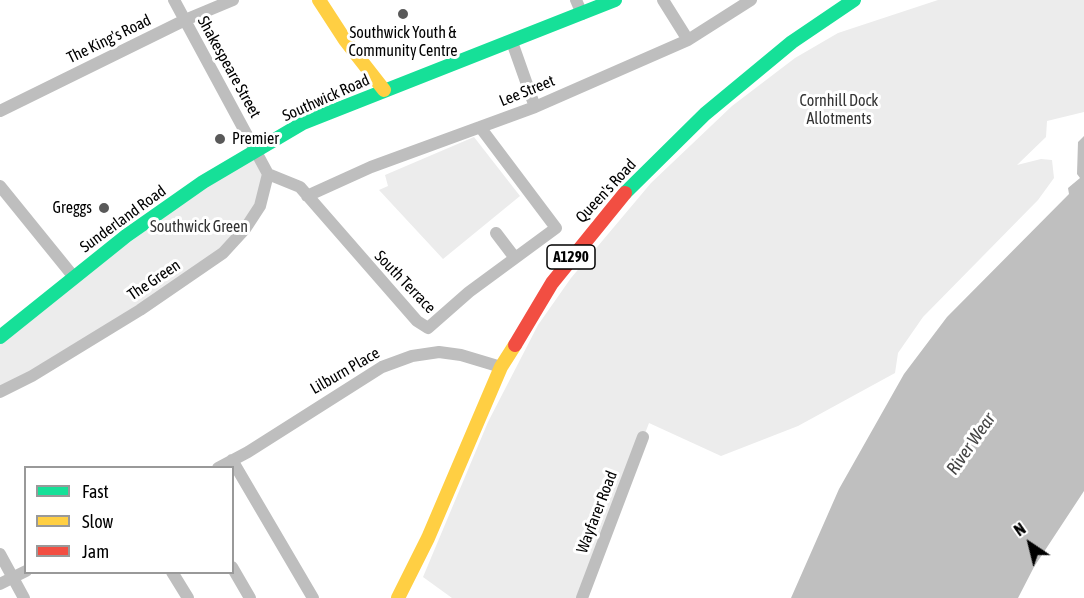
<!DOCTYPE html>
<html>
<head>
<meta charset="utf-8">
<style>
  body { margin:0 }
  #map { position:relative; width:1084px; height:598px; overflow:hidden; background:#fff; font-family:"Asap Condensed",sans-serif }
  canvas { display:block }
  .legend { position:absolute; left:24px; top:466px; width:210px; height:108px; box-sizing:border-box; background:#fff; border:2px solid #999; margin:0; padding:8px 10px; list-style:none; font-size:18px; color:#000 }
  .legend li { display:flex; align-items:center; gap:12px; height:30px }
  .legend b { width:30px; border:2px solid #999 }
  .north { position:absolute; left:1000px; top:514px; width:60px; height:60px; -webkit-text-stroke:4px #fff; paint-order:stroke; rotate:325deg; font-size:16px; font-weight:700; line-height:24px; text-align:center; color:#000 }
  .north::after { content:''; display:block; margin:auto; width:21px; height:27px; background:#000; clip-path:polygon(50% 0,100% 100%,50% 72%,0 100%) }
</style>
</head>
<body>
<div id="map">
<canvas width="1084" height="598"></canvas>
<ul class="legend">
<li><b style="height:8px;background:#16e098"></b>Fast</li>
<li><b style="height:8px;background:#ffcf43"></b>Slow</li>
<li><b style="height:8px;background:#f24e42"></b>Jam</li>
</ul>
<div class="north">N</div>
</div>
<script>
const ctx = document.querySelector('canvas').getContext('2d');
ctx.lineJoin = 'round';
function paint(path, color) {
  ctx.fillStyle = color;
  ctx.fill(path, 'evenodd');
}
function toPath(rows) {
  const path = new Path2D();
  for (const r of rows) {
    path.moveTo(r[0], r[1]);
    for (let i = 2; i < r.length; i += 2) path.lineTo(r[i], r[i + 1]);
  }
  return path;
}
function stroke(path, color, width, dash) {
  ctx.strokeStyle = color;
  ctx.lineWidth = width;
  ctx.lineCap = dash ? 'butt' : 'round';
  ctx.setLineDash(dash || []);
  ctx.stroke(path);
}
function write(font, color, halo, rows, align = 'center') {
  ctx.font = font + ' "Asap Condensed",sans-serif';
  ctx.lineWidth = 6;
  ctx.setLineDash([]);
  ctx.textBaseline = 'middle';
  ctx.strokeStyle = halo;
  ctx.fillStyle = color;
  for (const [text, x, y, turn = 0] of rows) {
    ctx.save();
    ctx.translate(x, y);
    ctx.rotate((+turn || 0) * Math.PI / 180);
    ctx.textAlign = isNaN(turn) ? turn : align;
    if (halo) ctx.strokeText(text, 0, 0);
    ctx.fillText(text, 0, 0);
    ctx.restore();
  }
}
paint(toPath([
  [938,0,1084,0,1084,112,1047,121,1046,137,1017,165,1041,159,1052,160,1054,178,1038,200,923,317,898,353,895,373,798,426,721,456,649,423,582,598,452,598,423,577,488,422,538,325,571,278,651,183,732,106,795,58,838,33],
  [474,137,520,196,443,259,379,190,388,186,385,175],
  [256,150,268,174,260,206,223,253,0,392,0,337]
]), '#ececec');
paint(toPath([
  [1084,136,1084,491,1034,567,1018,598,791,598,839,489,904,374,947,317,1069,194,1068,188,1080,178,1077,174,1078,142]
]), '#bfbfbf');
stroke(toPath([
  [576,0,582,14],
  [663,0,688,40],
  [512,42,535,107],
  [0,111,185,20,233,0],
  [268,174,300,187,417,321,428,328,469,292,556,228,480,127],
  [0,186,73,276],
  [307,196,371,167,535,107,688,40,751,0],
  [496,233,515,258],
  [0,392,32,376,140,310,223,253,245,229,260,206,268,174,174,0],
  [232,460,313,598],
  [218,468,248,452,382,367,412,356,439,352,461,355,501,367],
  [0,554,24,598],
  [232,567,250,598],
  [172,572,188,598],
  [0,584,26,571],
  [582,598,643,437]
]), '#bebebe', 12);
stroke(toPath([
  [625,193,705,114,792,42,854,0],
  [0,337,126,236,203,182,303,123,615,0]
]), '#16e098', 14);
stroke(toPath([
  [319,0,345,40,384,90],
  [398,598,428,538,501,367,515,345]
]), '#ffcf43', 14);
stroke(toPath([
  [515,345,552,283,625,193]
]), '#f24e42', 14);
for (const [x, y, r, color] of [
  [403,14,6,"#595959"],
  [220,139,6,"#595959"],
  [104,208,6,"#595959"]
]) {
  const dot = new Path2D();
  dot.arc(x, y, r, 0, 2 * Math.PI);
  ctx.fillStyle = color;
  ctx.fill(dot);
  stroke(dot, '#fff', 2);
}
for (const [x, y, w] of [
  [571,257,48]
]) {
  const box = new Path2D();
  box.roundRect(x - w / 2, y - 12, w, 24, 4.5);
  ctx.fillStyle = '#fff';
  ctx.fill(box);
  stroke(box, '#000', 1.5);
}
write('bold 15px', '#000', null, [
  ["A1290",571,257]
]);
write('16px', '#000', '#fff', [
  ["Southwick Youth &",403,33],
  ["Community Centre",403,51],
  ["Premier",232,139,"left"],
  ["Greggs",92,208,"right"]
]);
write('16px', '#000', '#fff', [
  ["The King's Road",109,39,-26],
  ["Shakespeare Street",229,67,61],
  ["Lee Street",527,91,-22],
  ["Southwick Road",326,98,-24],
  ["Queen's Road",606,191,-47],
  ["Sunderland Road",123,219,-36],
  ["The Green",154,280,-34],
  ["South Terrace",405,282,46],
  ["Lilburn Place",345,371,-30],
  ["Wayfarer Road",597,512,-69]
]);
write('16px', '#333', '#fff', [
  ["Cornhill Dock",839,101],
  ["Allotments",839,119],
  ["Southwick Green",199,227]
]);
write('italic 18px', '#444', '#fff', [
  ["River Wear",971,444,-55]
]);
</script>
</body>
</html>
